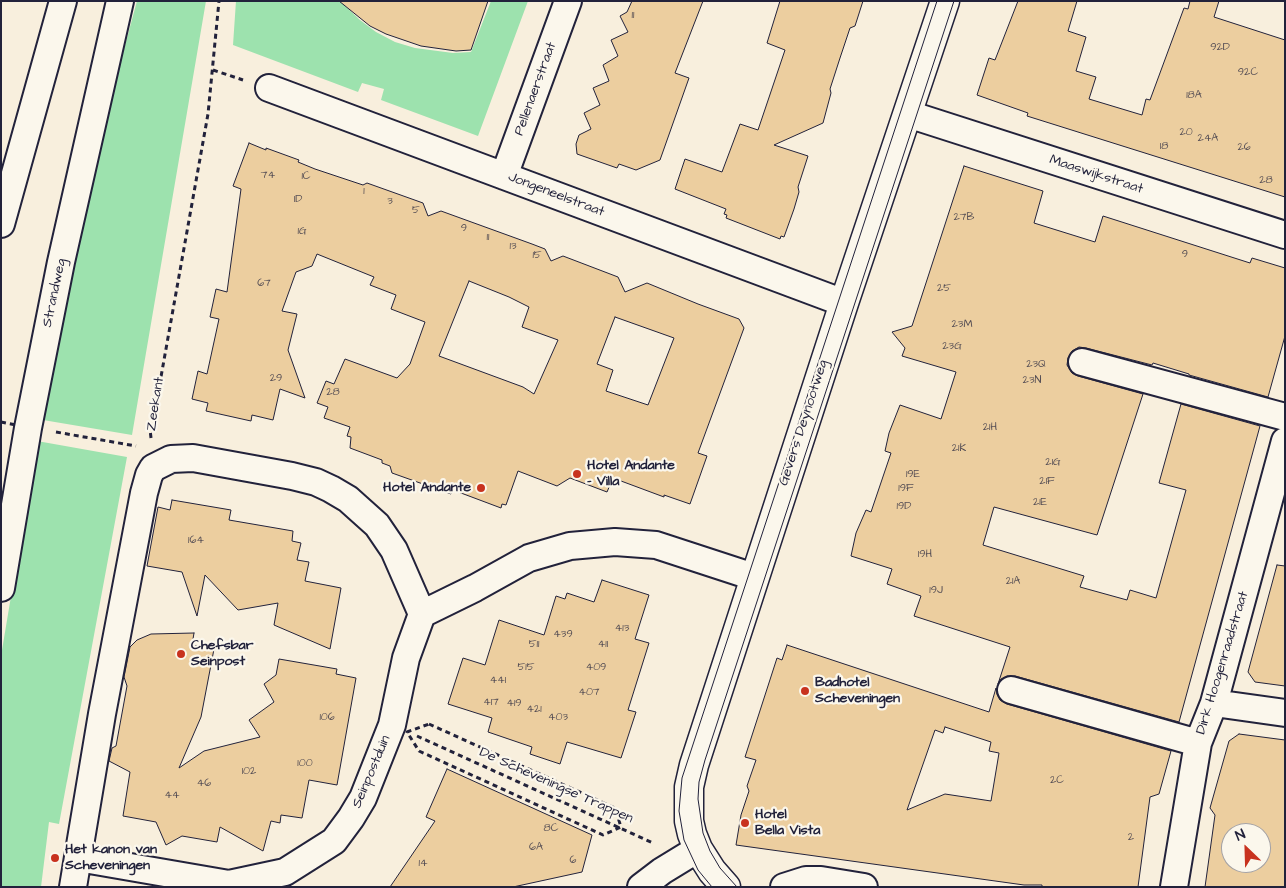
<!DOCTYPE html>
<html>
<head>
<meta charset="utf-8">
<style>
  body { margin:0 }
  #map { position:relative; width:1286px; height:888px; overflow:hidden; background:#f8efdd; font-family:"Architects Daughter",sans-serif }
  canvas { display:block }
  .frame { position:absolute; inset:0; border:2px solid #22223b; pointer-events:none }
  .north { position:absolute; left:1221px; top:823px; width:50px; height:50px; box-sizing:border-box; background:#fbf7ec; border:1px solid #a4a2a5; border-radius:50%; rotate:336deg; font-size:14px; font-weight:700; line-height:20px; text-align:center; color:#22223b }
  .north::after { content:''; display:block; margin:auto; width:18px; height:22px; background:#c8321e; clip-path:polygon(50% 0,100% 100%,50% 72%,0 100%) }
</style>
</head>
<body>
<div id="map">
<canvas width="1286" height="888"></canvas>
<div class="frame"></div>
<div class="north">N</div>
</div>
<script>
const ctx = document.querySelector('canvas').getContext('2d');
ctx.lineJoin = 'round';
function paint(path, color) {
  ctx.fillStyle = color;
  ctx.fill(path, 'evenodd');
}
function toPath(rows) {
  const path = new Path2D();
  for (const r of rows) {
    path.moveTo(r[0], r[1]);
    for (let i = 2; i < r.length; i += 2) path.lineTo(r[i], r[i + 1]);
  }
  return path;
}
function stroke(path, color, width, dash) {
  ctx.strokeStyle = color;
  ctx.lineWidth = width;
  ctx.lineCap = dash ? 'butt' : 'round';
  ctx.setLineDash(dash || []);
  ctx.stroke(path);
}
function write(font, color, halo, rows, align = 'center') {
  ctx.font = font + ' "Architects Daughter",sans-serif';
  ctx.lineWidth = 4.5;
  ctx.setLineDash([]);
  ctx.textBaseline = 'middle';
  ctx.strokeStyle = halo;
  ctx.fillStyle = color;
  for (const [text, x, y, turn = 0] of rows) {
    ctx.save();
    ctx.translate(x, y);
    ctx.rotate((+turn || 0) * Math.PI / 180);
    ctx.textAlign = isNaN(turn) ? turn : align;
    if (halo) ctx.strokeText(text, 0, 0);
    ctx.fillText(text, 0, 0);
    ctx.restore();
  }
}
paint(toPath([
  [137,1,206,1,132,435,43,420,100,138],
  [236,1,340,1,360,20,376,32,395,42,415,48,453,53,471,52,491,1,528,1,478,136,381,100,384,89,362,83,358,92,233,45],
  [37,441,127,457,59,824,49,822,41,887,1,887,1,656]
]), '#9de2ae');
const building = toPath([
  [339,1,488,1,471,50,456,51,421,46,386,34,370,26,339,1],
  [632,1,703,1,675,73,689,78,660,160,636,170,619,164,617,168,577,154,576,144,579,135,591,129,584,113,600,105,593,88,609,81,603,65,618,56,611,40,628,32,620,16,627,12,632,1],
  [780,1,863,1,855,26,850,28,840,58,830,89,831,93,823,123,774,145,808,156,798,187,799,192,794,209,784,237,781,236,780,239,726,218,727,215,724,214,726,209,675,189,685,159,722,172,740,124,758,130,785,50,767,43,780,1],
  [1018,1,1077,1,1068,31,1086,37,1076,71,1096,77,1089,99,1142,115,1146,99,1150,100,1184,8,1188,9,1190,1,1219,1,1214,17,1285,40,1285,197,1027,116,1028,113,977,95,989,58,995,60,1018,1],
  [249,143,266,150,266,148,299,160,298,162,315,169,363,185,367,183,423,203,428,216,441,211,532,244,545,249,551,261,563,256,618,277,625,292,647,283,698,304,739,319,744,328,698,453,707,456,690,504,664,495,664,497,613,478,607,492,570,478,557,486,518,471,506,505,502,504,501,508,453,490,451,494,392,473,390,466,382,463,382,460,350,448,351,437,347,436,350,427,324,418,328,407,317,403,326,381,334,384,345,359,397,378,410,364,425,322,391,309,396,295,370,285,374,277,317,254,312,266,296,272,282,311,297,314,288,350,305,398,280,389,273,420,252,415,251,421,206,411,208,403,192,399,198,371,207,374,219,319,210,317,216,289,227,292,241,189,233,186,249,143],
  [469,281,509,297,529,307,522,327,558,340,534,394,523,387,439,356,469,281],
  [615,317,674,338,648,405,606,391,613,370,597,364,615,317],
  [964,166,1043,191,1034,223,1095,242,1103,216,1250,263,1252,258,1285,268,1285,336,1268,397,1189,375,1189,374,1153,363,1152,365,1086,348,1079,347,1072,351,1068,358,1067,365,1072,373,1078,376,1143,394,1097,535,994,507,983,545,1084,576,1080,587,1127,600,1130,590,1156,598,1186,490,1159,483,1181,404,1260,426,1179,722,1015,676,1007,676,1001,679,998,684,1010,647,914,616,921,596,887,584,892,569,851,556,856,533,866,510,871,512,891,453,885,451,889,433,900,405,941,419,956,372,902,356,905,348,892,332,912,326,964,166],
  [172,500,231,510,229,520,293,531,292,541,301,543,297,560,309,562,305,581,341,588,330,649,274,625,278,603,238,610,205,575,197,616,182,572,147,566,158,507,170,510,172,500],
  [1277,565,1285,566,1285,686,1255,682,1248,672,1277,565],
  [602,580,649,595,635,639,649,643,628,710,636,712,621,758,567,742,560,764,530,754,532,747,488,732,492,718,448,704,463,658,485,665,499,620,544,635,556,596,565,599,567,593,594,602,602,580],
  [194,633,192,645,214,649,201,717,179,768,204,751,260,737,249,720,274,702,264,684,276,675,279,659,337,669,336,674,356,678,337,785,309,780,302,818,281,815,280,823,271,821,263,851,220,827,217,842,182,836,166,845,156,822,123,816,130,772,109,761,112,748,116,746,127,686,124,677,130,647,137,640,151,634,194,633],
  [787,645,989,712,996,688,997,694,1000,700,1007,704,1171,751,1159,794,1150,797,1138,887,1042,887,1042,885,1024,885,736,845,741,815,749,791,747,786,756,760,745,757,777,658,782,660,787,645],
  [945,727,991,742,989,751,999,753,991,801,945,794,907,810,935,730,943,733,945,727],
  [1239,734,1285,740,1285,887,1205,887,1215,815,1210,808,1229,741,1239,734],
  [1231,833,1261,833,1261,863,1231,863,1231,833],
  [447,769,592,835,582,872,513,887,390,887,435,821,426,817,447,769]
]);
paint(building, '#ecce9f');
stroke(building, '#22223b', 1);
const street = toPath([
  [269,88,844,303],
  [908,114,1285,235],
  [504,176,568,1],
  [1,224,63,1],
  [1082,362,1285,417],
  [1,588,28,428,61,262,120,1],
  [422,614,475,588,529,558,570,546,615,542,656,545,754,577],
  [1011,690,1198,743],
  [1214,703,1285,713],
  [73,887,102,714,144,493,149,475,153,468,171,459,193,458,292,476,316,482,331,489,348,499,377,525,394,550,422,614,406,658,392,725,363,798,351,818,334,841,285,872,229,884,78,858],
  [641,887,662,871,698,849],
  [784,887,806,880,821,880,864,887],
  [1174,887,1198,743,1214,703,1285,441]
]);
const secondary = toPath([
  [726,887,712,871,698,849,692,834,689,821,689,787,694,765,844,303,945,1]
]);
stroke(street, '#22223b', 30);
stroke(secondary, '#22223b', 31);
stroke(toPath([
  [213,70,243,80],
  [56,432,136,446],
  [151,438,150,429,159,388,208,114,219,1],
  [429,724,615,808,621,827,603,835,419,751,407,732,429,724],
  [417,736,653,843]
]), '#22223b', 3, [5, 4]);
stroke(street, '#fbf7ec', 26);
stroke(secondary, '#fbf7ec', 28);
stroke(toPath([
  [712,887,698,870,684,840,679,811,682,778,937,1],
  [737,887,720,868,710,851,703,833,698,799,699,782,705,760,954,1]
]), '#22223b', 1);
stroke(toPath([
  [1,422,16,425]
]), '#22223b', 3, [5, 4]);
for (const [x, y, r, color] of [
  [577,474,5,"#c8321e"],
  [481,488,5,"#c8321e"],
  [181,654,5,"#c8321e"],
  [805,691,5,"#c8321e"],
  [745,823,5,"#c8321e"],
  [55,858,5,"#c8321e"]
]) {
  const dot = new Path2D();
  dot.arc(x, y, r, 0, 2 * Math.PI);
  ctx.fillStyle = color;
  ctx.fill(dot);
  stroke(dot, '#fbf7ec', 2);
}
write('11px', '#544d54', null, [
  ["11",633,16],
  ["92D",1220,48],
  ["92C",1248,73],
  ["18A",1194,96],
  ["20",1186,133],
  ["24A",1208,139],
  ["18",1164,147],
  ["26",1244,148],
  ["74",268,176],
  ["1C",306,177],
  ["28",1266,181],
  ["1",364,192],
  ["1D",298,200],
  ["3",390,202],
  ["5",416,211],
  ["27B",964,218],
  ["9",464,229],
  ["1G",302,232],
  ["11",488,238],
  ["13",513,247],
  ["9",1185,255],
  ["15",537,256],
  ["67",264,284],
  ["25",944,289],
  ["23M",962,325],
  ["23G",952,347],
  ["23Q",1036,365],
  ["29",276,379],
  ["23N",1032,381],
  ["28",333,393],
  ["21H",990,428],
  ["21K",959,449],
  ["21G",1053,463],
  ["19E",913,475],
  ["21F",1047,482],
  ["19F",906,489],
  ["21E",1040,503],
  ["19D",904,507],
  ["164",196,541],
  ["19H",925,555],
  ["21A",1013,582],
  ["19J",936,591],
  ["413",622,629],
  ["439",563,635],
  ["511",534,645],
  ["411",603,645],
  ["515",526,668],
  ["409",596,668],
  ["441",498,681],
  ["407",589,693],
  ["417",491,703],
  ["419",514,704],
  ["421",534,710],
  ["106",327,718],
  ["403",558,718],
  ["100",305,764],
  ["102",249,772],
  ["2C",1057,781],
  ["46",204,784],
  ["44",172,796],
  ["8C",551,829],
  ["2",1131,838],
  ["6A",536,848],
  ["6",573,861],
  ["14",423,864]
]);
write('14px', '#22223b', '#fbf7ec', [
  ["Pellenaerstraat",536,89,-70],
  ["Maaswijkstraat",1096,175,18],
  ["Jongeneelstraat",556,195,21],
  ["Strandweg",55,293,-78],
  ["Zeekant",156,404,-81],
  ["Gevers Deynootweg",804,423,-72],
  ["Dirk Hoogenraadstraat",1223,663,-73],
  ["Seinpostduin",372,772,-67],
  ["De Scheveningse Trappen",556,786,24]
]);
write('bold 14px', '#22223b', '#fbf7ec', [
  ["Hotel Andante",587,466],
  ["- Villa",587,482],
  ["Hotel Andante",471,488,"right"],
  ["Chefsbar",191,646],
  ["Seinpost",191,662],
  ["Badhotel",815,683],
  ["Scheveningen",815,699],
  ["Hotel",755,815],
  ["Bella Vista",755,831],
  ["Het kanon van",65,850],
  ["Scheveningen",65,866]
], 'left');
</script>
</body>
</html>
